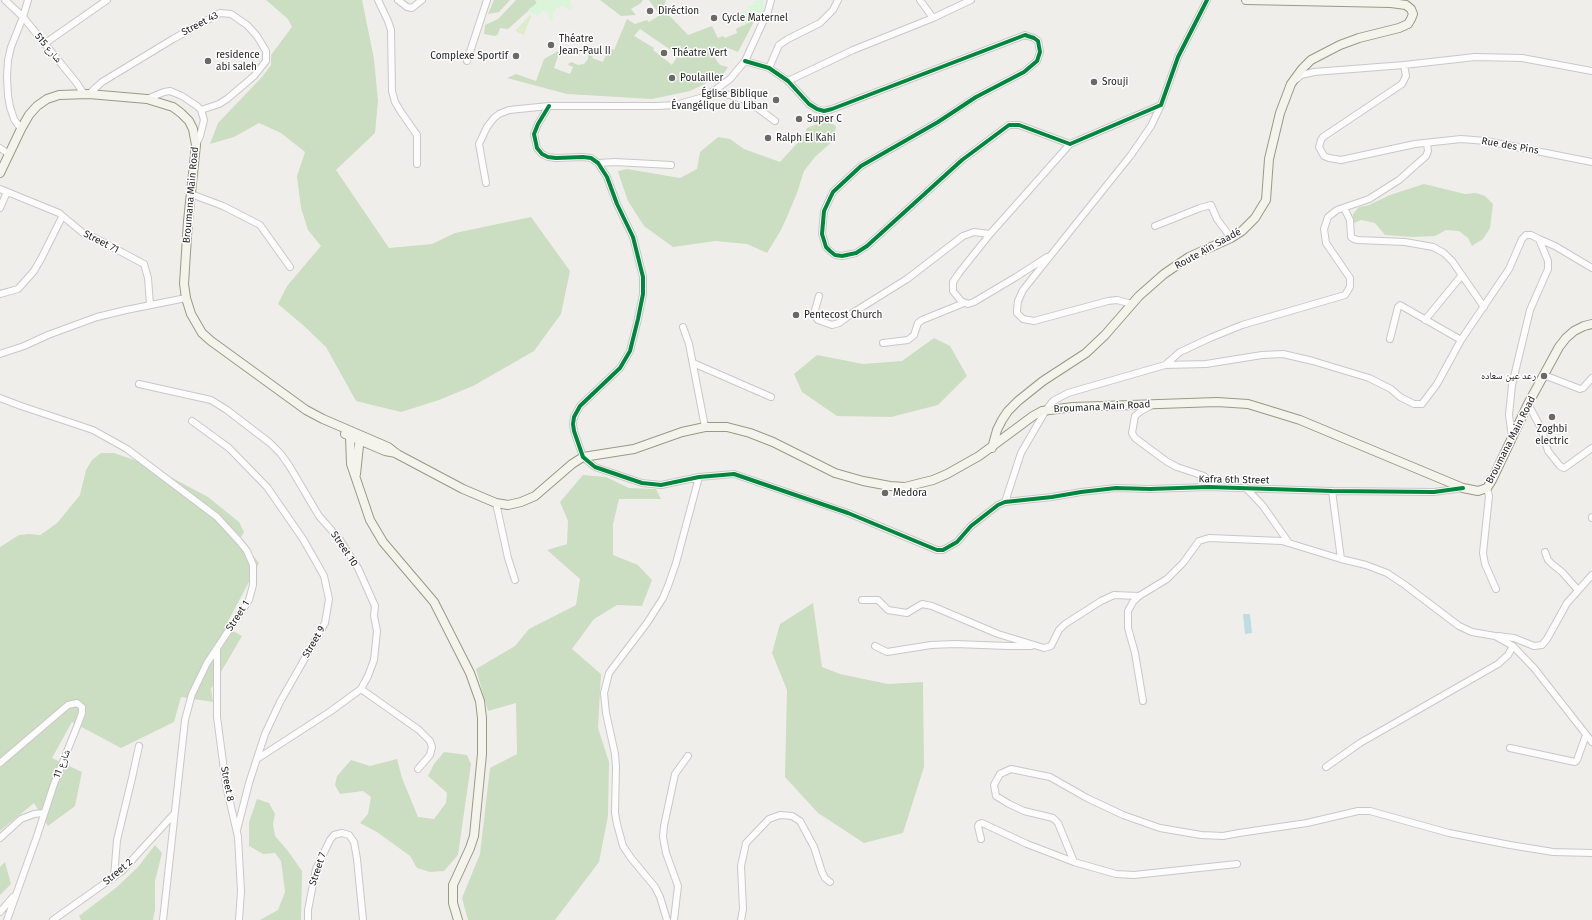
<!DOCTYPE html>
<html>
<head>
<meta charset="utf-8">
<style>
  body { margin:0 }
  canvas { display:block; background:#f0eeeb }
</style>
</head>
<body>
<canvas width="1592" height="920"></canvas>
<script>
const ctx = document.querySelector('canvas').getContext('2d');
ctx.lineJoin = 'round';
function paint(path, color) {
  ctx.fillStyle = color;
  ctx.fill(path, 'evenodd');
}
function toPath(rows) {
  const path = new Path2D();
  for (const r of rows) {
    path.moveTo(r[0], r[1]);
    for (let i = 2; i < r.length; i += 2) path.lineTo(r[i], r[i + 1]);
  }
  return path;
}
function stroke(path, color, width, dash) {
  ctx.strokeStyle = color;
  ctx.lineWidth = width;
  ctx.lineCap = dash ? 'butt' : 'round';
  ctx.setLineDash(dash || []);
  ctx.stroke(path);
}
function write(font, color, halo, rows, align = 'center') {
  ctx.font = font + ' "Fira Sans","Noto Naskh Arabic",sans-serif';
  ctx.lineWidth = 3;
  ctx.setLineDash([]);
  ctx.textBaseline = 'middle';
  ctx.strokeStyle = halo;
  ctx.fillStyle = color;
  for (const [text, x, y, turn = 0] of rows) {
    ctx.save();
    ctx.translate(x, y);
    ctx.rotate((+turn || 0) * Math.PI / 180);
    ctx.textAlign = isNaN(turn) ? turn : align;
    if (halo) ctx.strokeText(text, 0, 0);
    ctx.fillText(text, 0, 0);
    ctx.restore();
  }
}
paint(toPath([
  [530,15,531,16,524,35,515,31]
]), '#ddeccb');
paint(toPath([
  [266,0,362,0,374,59,378,101,375,133,336,170,389,248,432,244,455,233,531,217,570,271,561,314,534,351,473,386,439,400,401,412,356,401,326,347,304,326,278,304,287,286,321,246,308,230,301,208,297,176,305,152,281,133,259,123,234,137,210,144,218,123,262,77,271,65,271,55,292,27,288,19],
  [494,0,510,0,499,12,488,14],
  [516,0,535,0,537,3,508,29,500,28,498,34,495,36,484,34,485,25,498,19],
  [600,0,643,0,641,3,631,9,636,15,621,16],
  [649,0,666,0,663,9,688,35,712,26,718,38,723,36,725,38,737,33,736,29,756,18,738,52,728,48,724,57,712,54,720,65,728,67,723,75,690,91,652,99,567,94,507,78,516,74,536,81,544,59,560,50,554,68,570,74,573,67,568,65,569,63,572,62,578,65,584,64,588,59,588,53,594,53,592,58,603,62,609,48,614,50,627,19,635,24,647,20,649,22,660,15],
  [640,29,678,55,672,65,653,50,654,48,634,36],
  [826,120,836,126,834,140,815,157,804,171,797,193,787,217,781,230,767,253,747,244,715,241,673,247,644,226,628,201,619,175,618,171,627,169,680,178,697,169,700,152,718,137,730,139,744,149,780,162,801,139,807,128],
  [1424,184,1465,194,1476,193,1485,196,1493,204,1490,228,1483,239,1472,246,1468,238,1459,231,1446,230,1435,236,1413,237,1385,235,1375,223,1361,220,1352,224,1353,214,1359,207,1369,205,1390,195],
  [934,338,950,346,967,376,938,405,891,417,837,416,802,392,794,374,817,355,863,364,902,361],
  [101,453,114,453,146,464,208,497,239,522,244,532,240,539,259,563,225,627,242,636,211,689,213,702,181,697,174,722,121,748,72,722,52,758,82,772,75,806,48,826,34,803,0,831,0,547,19,535,29,534,40,535,49,529,58,522,80,495,86,470,92,460],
  [583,475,606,477,629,488,656,489,661,499,619,499,613,524,613,555,638,565,652,580,642,606,617,605,594,619,572,649,601,674,598,728,609,762,608,816,599,862,555,920,468,920,462,898,480,854,490,768,517,754,516,703,488,711,476,669,515,646,529,629,576,605,580,579,547,550,567,544,568,521,560,502],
  [813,603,822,667,840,674,888,684,923,682,924,767,903,833,864,843,818,813,785,777,787,690,772,653,780,624],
  [444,752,467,755,471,764,458,855,444,871,430,872,417,868,410,856,377,832,360,823,368,814,371,797,363,791,340,794,335,785,337,776,351,760,370,766,397,759,402,778,418,817,434,819,446,803,447,793,428,776,434,764],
  [257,799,269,803,275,814,273,824,275,836,288,851,302,871,301,920,260,920,278,910,285,892,281,861,275,853,263,854,249,846,249,822],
  [155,845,162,853,155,881,155,910,153,920,81,920,79,916,117,887,138,867],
  [5,862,11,884,0,895,0,867]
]), '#cbdec1');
paint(toPath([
  [535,0,571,0,570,4,574,6,571,10,563,6,557,8,553,13,553,19,551,20,548,19,550,14,543,11,537,16,528,10,537,3],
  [763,0,764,3,763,14,743,26,738,14,749,9,748,7,754,4,753,1]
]), '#daf5da');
paint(toPath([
  [1243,614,1250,614,1252,633,1245,634]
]), '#bfdbe3');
const street = toPath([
  [5,0,23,17,11,47,8,60,7,77,8,96,10,107,14,119,21,129],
  [28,0,23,17,76,82,84,94],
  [378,0,388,21,391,30,392,91,395,102,401,112,417,135,417,164],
  [398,0,407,7,412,8,422,0],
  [920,0,933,18],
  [44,44,107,0],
  [467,61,487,0],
  [745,61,769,68,788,81,809,104,817,109,824,111,832,109,1025,35,1034,38,1038,41,1040,52,1037,61,1024,72,976,97,938,122,861,166,833,192,824,211,822,234,826,247,830,251,835,255,842,256,856,253,867,246,962,160,1009,125,1019,125,1070,144,1161,105,1178,57,1207,0],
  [1404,65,1406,76,1402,84,1323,137,1321,140,1319,147,1324,156,1329,158,1341,160,1415,144,1461,139,1486,141,1592,162],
  [769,68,779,45,788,39,820,23,833,10,838,0],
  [1297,79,1301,75,1314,72,1404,65,1475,57,1522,58,1592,71],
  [788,81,853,50,933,18,971,0],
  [712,92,726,94,748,101,775,121],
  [89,94,102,82,173,39,220,13,231,14,247,25,257,36,266,51,266,61,254,76,227,99,219,104,201,110],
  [147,99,164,92,170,91,182,96,197,106,201,110,204,120,200,136,196,145],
  [549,106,538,124,534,134,537,148,542,154,548,157,556,158,583,157,591,158,598,163,607,177,617,204,633,237,643,277,643,294,638,319,630,351,620,368,580,406,574,417,573,424,574,431,583,457,595,467,642,483,661,485,699,477,734,474,848,513,937,550,943,550,957,542,971,526,998,505,1005,502,1052,497,1081,492,1116,488,1150,489,1208,487,1332,491,1434,492,1463,488],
  [0,148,9,154],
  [598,163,615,162,671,165],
  [486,183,479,144,487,127,494,118,499,114,509,110,549,106,657,106,676,105,707,96,730,79,745,61,768,11,771,0],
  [0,189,59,213,83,233,97,239,144,264,148,278,150,305],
  [191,194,223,206,260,225,290,267],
  [0,208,7,192],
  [1344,208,1350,220,1351,237,1354,239,1358,240,1405,242,1433,247,1444,253,1452,261,1484,307],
  [1155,226,1200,208,1211,205,1217,219,1231,238],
  [1539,239,1555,246,1592,268],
  [1047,257,1016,277,974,302,968,304,961,301,953,291,953,282,959,273,990,234,1070,144],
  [0,294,18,289,34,271,42,257,62,217],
  [819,296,815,310,815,316,818,320,832,325,839,323,854,312,907,279,963,236,974,232,990,234],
  [1132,304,1117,300,1108,301,1034,321,1023,319,1017,313,1017,310,1018,301,1023,290,1131,155,1151,126,1161,105],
  [1425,320,1462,275],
  [683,327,689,344,705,427],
  [1390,339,1398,307,1400,305,1461,340],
  [883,343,908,340,914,335,918,323,922,320,964,303],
  [0,354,24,346,48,335,97,317,126,310,186,298],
  [693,363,771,397],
  [1165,365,1180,352,1210,338,1242,325,1345,295,1350,287,1350,278,1326,243,1324,229,1328,217,1337,210,1369,199,1399,180,1426,156,1428,151,1427,143],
  [1544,375,1580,389,1583,388,1592,378],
  [139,384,211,400,227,410,270,443,281,454,290,467,319,516,340,540,358,568,375,606,374,616,377,631,374,660,368,676,361,689,331,711,257,759],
  [0,398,21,406,93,430,127,449,217,517,239,541,247,551,253,565,253,585,249,600,207,663,192,694,185,720,163,920],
  [1528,404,1542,430,1548,451,1560,466,1564,468,1567,466,1592,448],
  [1152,405,1141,411,1135,416,1132,433,1135,438,1166,461,1177,467,1204,476,1214,487],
  [192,421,229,448,267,487,303,539,324,576,329,599,325,623,280,702,265,734,249,783,237,830],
  [1246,488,1263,506,1289,543],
  [1487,488,1489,496,1483,553,1485,564,1496,589],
  [1332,491,1341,559,1366,565,1387,573,1405,585,1459,626,1472,632,1495,636,1513,646,1534,668,1592,742],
  [1005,502,1021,453,1046,410,1053,401,1068,393,1165,365,1206,364,1262,355,1283,354,1313,361,1369,378,1391,389,1400,397,1414,404,1422,404,1437,384,1461,340,1509,269,1522,239,1526,235,1531,235,1539,239,1548,261,1548,269,1530,310,1512,385,1509,415,1512,437],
  [496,503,508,558,515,580],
  [1592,517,1592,518],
  [1545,552,1548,560,1552,564,1562,572,1578,590],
  [862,600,878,600,888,610,907,613,922,604,932,606,998,634,1044,648,1051,646,1059,630,1065,624,1101,601,1114,595,1139,596],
  [1498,636,1514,638,1534,646,1542,645,1547,639,1567,603,1592,575],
  [875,646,887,652,931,645,955,644,1008,646,1031,646],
  [217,648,217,717,226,785,238,837,241,891,239,920],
  [361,689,419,730,430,741,432,747,430,755,418,769],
  [1143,701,1135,653,1128,628,1128,611,1133,602,1139,596,1167,579,1183,563,1199,541,1209,538,1282,541,1341,559],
  [1510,748,1575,762,1577,760,1586,735],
  [0,763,68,705,77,703,82,707,82,713,78,724,54,784,36,839,7,920],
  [1326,767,1360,743,1498,664,1508,655,1513,646],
  [0,838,21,819,34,814,44,813],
  [981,839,978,826,979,824,982,823,1027,844,1074,862,1116,874,1134,875,1237,864],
  [1074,862,1058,823,1053,818,1024,811,1009,804,996,796,994,785,1000,774,1011,769,1050,777,1087,798,1123,815,1160,828,1201,835,1223,836,1239,833,1307,823,1358,811,1370,811,1449,833,1510,845,1553,852,1592,853],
  [114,877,117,840,132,778,139,746],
  [0,912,13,897],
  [53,920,122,871,174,814],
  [308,920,308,910,316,869,330,840,334,835,342,833,349,835,354,842,357,859,363,920],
  [667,920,660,897,655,887,631,858,623,846,617,824,615,813,616,767,615,754,606,713,604,693,609,673,647,623,663,598,668,586,676,563,699,477],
  [674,920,678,886,666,853,663,837,664,826,675,774,688,756],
  [741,920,743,909,741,866,746,843,769,819,780,815,792,816,800,821,814,847,822,872,825,878,830,882]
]);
const secondary = toPath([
  [0,173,21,129,29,115,37,106,47,99,59,95,89,94,147,99,173,107,181,113,189,121,193,129,196,145,188,221,184,284,186,298,191,314,202,333,211,341,306,410,323,419,388,447,397,454,463,489,496,503,508,505,521,502,535,496,572,464,583,457,634,449,682,432,705,427,727,427,750,433,773,442,835,473,863,481,890,486,905,487,933,480,947,474,979,456,1033,416,1042,411,1073,407,1217,402,1248,404,1300,420,1463,488,1478,491,1487,488,1492,480,1528,404,1559,347,1566,338,1574,331,1584,326,1592,324],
  [351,431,350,436,351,464,370,520,383,542,434,602,470,673,480,701,482,718,482,754,474,836,470,848,453,885,453,903,458,920],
  [345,434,385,451,396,453],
  [992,448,997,430,1002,420,1008,411,1018,401,1043,381,1086,353,1105,335,1139,296,1164,274,1189,257,1231,238,1242,231,1255,218,1266,200,1269,159,1280,113,1291,84,1302,69,1311,60,1340,45,1359,38,1399,28,1408,24,1411,19,1413,14,1411,9,1406,5,1391,3,1246,0],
  [356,474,360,436]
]);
stroke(street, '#c9c8c7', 8);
stroke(secondary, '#999a82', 10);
stroke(street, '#fdfcfc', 6);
stroke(secondary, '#f4f4ed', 8);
stroke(toPath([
  [745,61,769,68,788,81,809,104,817,109,824,111,832,109,1025,35,1034,38,1038,41,1040,52,1037,61,1024,72,976,97,938,122,861,166,833,192,824,211,822,234,826,247,830,251,835,255,842,256,856,253,867,246,962,160,1009,125,1019,125,1070,144,1161,105,1178,57,1207,0],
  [549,106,538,124,534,134,537,148,542,154,548,157,556,158,583,157,591,158,598,163,607,177,617,204,633,237,643,277,643,294,638,319,630,351,620,368,580,406,574,417,573,424,574,431,583,457,595,467,642,483,661,485,699,477,734,474,848,513,937,550,943,550,957,542,971,526,998,505,1005,502,1052,497,1081,492,1116,488,1150,489,1208,487,1332,491,1434,492,1463,488]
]), '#00873e', 4);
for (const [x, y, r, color] of [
  [650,11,4,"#6a6968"],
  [714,18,4,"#6a6968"],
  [551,45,4,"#6a6968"],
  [664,53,4,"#6a6968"],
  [516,56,4,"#6a6968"],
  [208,61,4,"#6a6968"],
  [672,78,4,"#6a6968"],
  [1094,82,4,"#6a6968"],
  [776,100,4,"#6a6968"],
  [799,119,4,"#6a6968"],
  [768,138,4,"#6a6968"],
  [796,315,4,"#6a6968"],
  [1544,376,4,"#6a6968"],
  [1552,417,4,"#6a6968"],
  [885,493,4,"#6a6968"]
]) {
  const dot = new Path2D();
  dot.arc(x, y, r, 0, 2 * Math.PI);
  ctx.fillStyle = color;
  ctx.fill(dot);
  stroke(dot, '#fff', 1.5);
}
write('10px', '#222', '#fff', [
  ["Diréction",658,11],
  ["Cycle Maternel",722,18],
  ["Théatre",559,39],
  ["Jean-Paul II",559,51],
  ["Théatre Vert",672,53],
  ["residence",216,55],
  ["abi saleh",216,67],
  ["Complexe Sportif",508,56,"right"],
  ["Poulailler",680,78],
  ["Srouji",1102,82],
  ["Église Biblique",768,94,"right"],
  ["Évangélique du Liban",768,106,"right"],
  ["Super C",807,119],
  ["Ralph El Kahi",776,138],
  ["Pentecost Church",804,315],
  ["رعد عين سعاده",1536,376,"right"],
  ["Zoghbi",1552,429,"center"],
  ["electric",1552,441,"center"],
  ["Medora",893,493]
], 'left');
write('10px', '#222', '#fff', [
  ["Street 43",200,24,-28],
  ["شارع 515",48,48,50],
  ["Rue des Pins",1510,146,10],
  ["Broumana Main Road",191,195,-85],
  ["Street 71",101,242,27],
  ["Route Aïn Saadé",1208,249,-29],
  ["Broumana Main Road",1102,407,-3],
  ["Broumana Main Road",1511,440,-63],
  ["Kafra 6th Street",1234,480,1],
  ["Street 10",344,549,56],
  ["Street 1",238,616,-57],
  ["Street 9",314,642,-60],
  ["شارع 11",62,764,-68],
  ["Street 8",227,784,79],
  ["Street 7",318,869,-72],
  ["Street 2",118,872,-40]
]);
</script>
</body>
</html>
